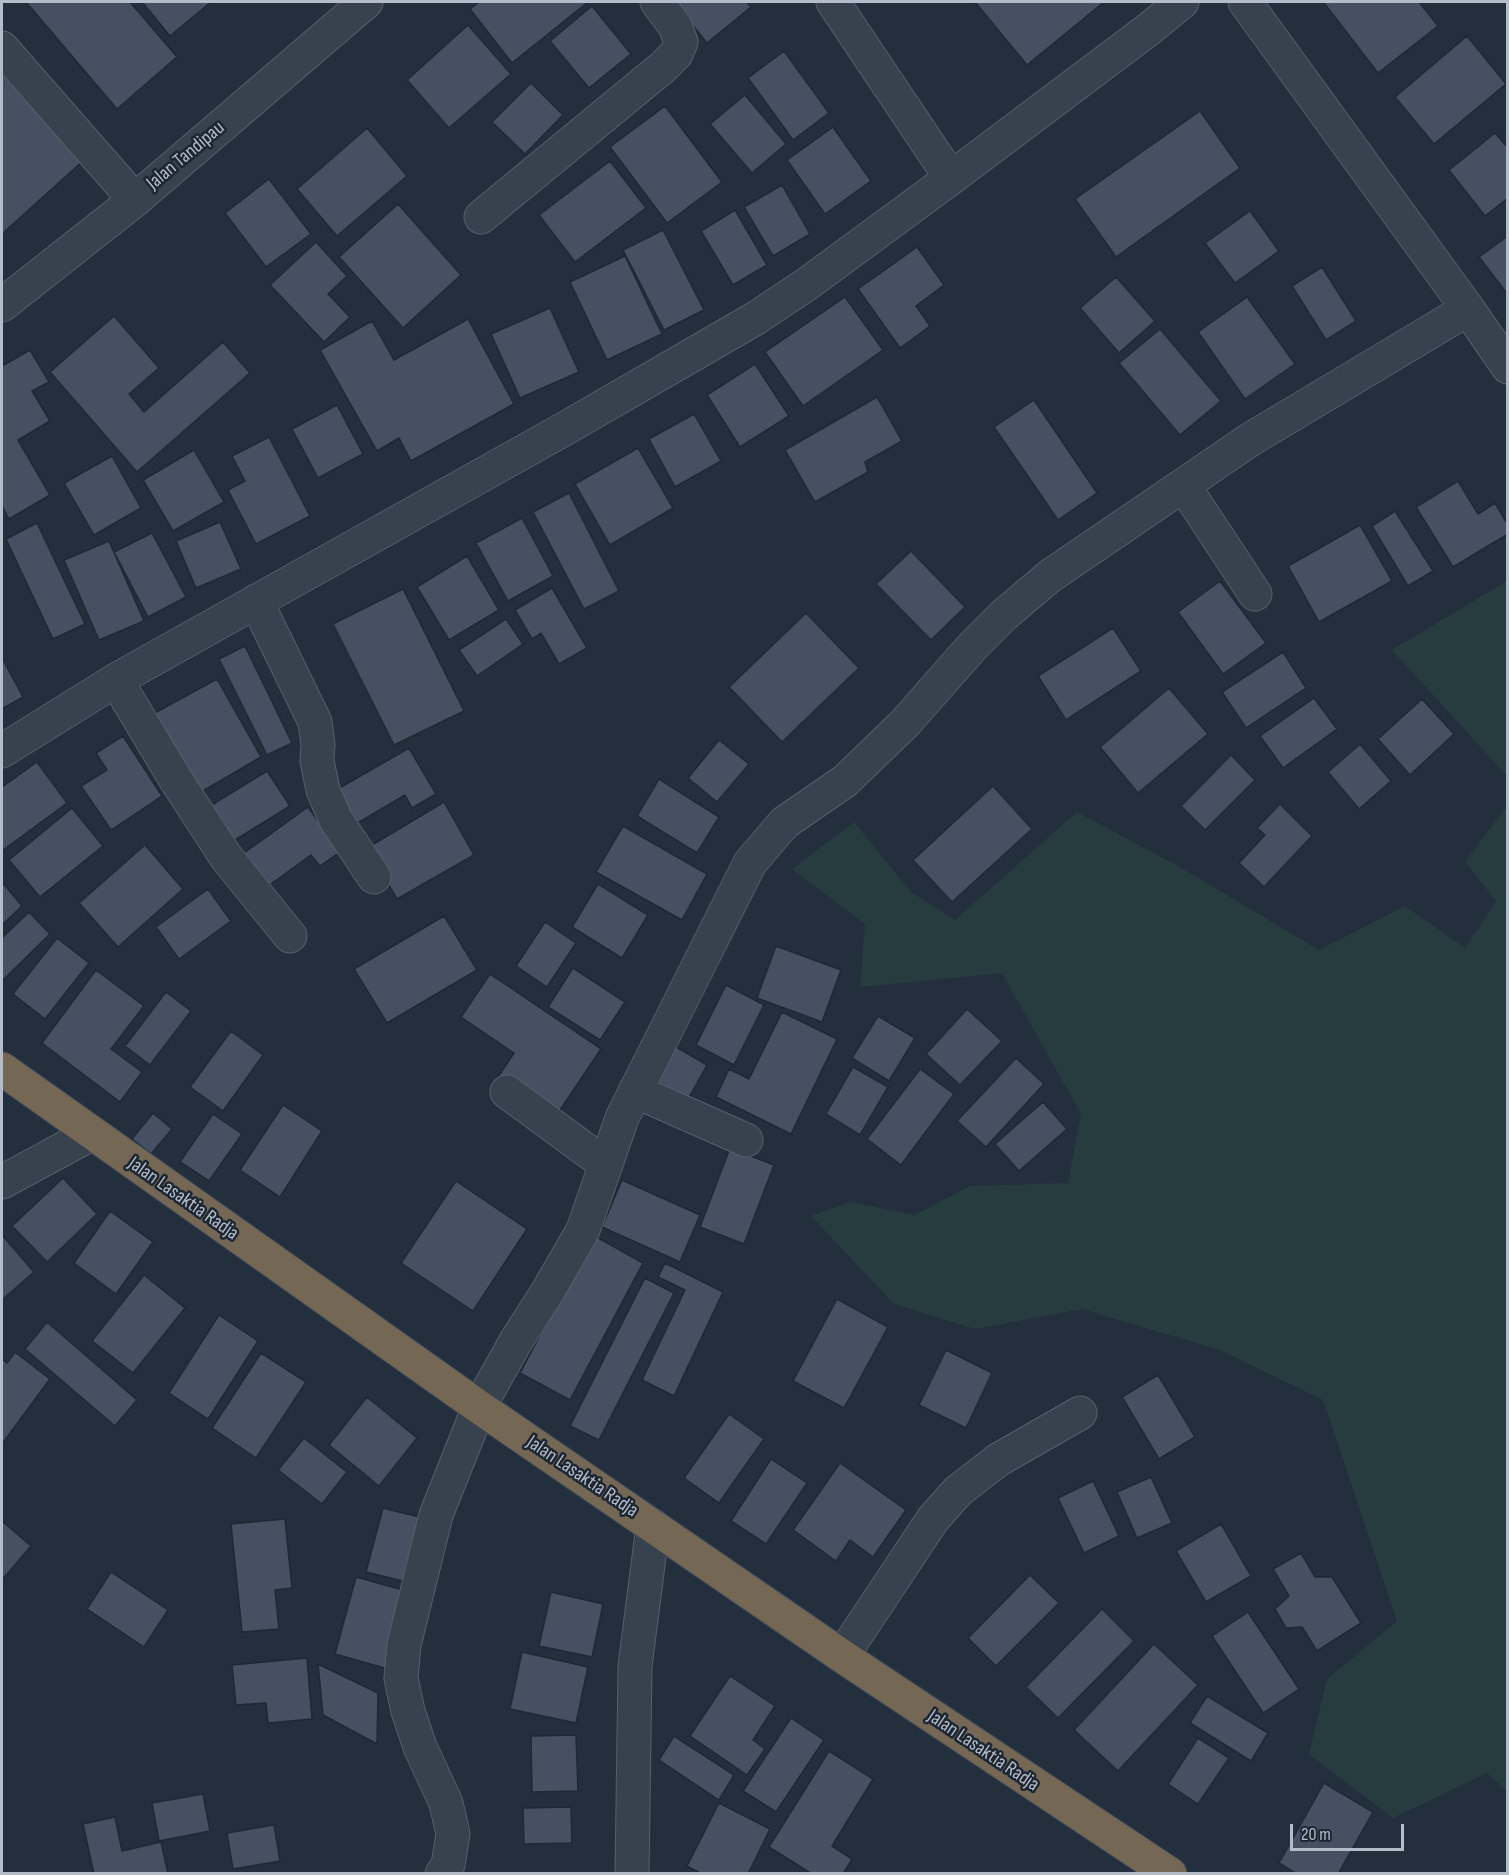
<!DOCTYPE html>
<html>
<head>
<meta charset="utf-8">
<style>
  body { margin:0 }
  #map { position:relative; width:1509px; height:1875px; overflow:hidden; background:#242f3e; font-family:"Sofia Sans Condensed",sans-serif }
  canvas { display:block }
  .frame { position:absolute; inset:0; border:3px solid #b4bcc9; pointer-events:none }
  .scale { position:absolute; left:1290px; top:1824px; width:114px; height:27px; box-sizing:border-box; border:3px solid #b4bcc9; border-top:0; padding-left:8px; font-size:18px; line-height:21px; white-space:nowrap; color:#b4bcc9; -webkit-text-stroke:4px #1d2633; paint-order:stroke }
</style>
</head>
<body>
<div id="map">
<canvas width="1509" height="1875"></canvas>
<div class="frame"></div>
<div class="scale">20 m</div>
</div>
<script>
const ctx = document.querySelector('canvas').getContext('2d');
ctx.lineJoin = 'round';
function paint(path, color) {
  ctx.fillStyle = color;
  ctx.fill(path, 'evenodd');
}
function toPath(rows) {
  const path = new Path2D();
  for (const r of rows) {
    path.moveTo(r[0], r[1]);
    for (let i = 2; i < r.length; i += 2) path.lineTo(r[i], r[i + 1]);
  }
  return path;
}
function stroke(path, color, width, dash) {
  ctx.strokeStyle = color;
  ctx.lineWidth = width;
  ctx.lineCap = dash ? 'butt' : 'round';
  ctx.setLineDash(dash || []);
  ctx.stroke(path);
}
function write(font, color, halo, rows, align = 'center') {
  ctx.font = font + ' "Sofia Sans Condensed",sans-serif';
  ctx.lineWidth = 5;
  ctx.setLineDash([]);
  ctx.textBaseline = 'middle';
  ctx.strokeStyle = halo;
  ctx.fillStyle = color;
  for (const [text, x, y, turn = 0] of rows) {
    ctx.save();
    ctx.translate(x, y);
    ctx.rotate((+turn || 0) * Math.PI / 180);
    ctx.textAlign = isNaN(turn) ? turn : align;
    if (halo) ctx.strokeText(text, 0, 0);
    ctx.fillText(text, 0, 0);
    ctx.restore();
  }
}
paint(toPath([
  [1507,581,1507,776,1392,650],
  [1507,806,1507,1792,1487,1773,1393,1818,1309,1754,1327,1679,1397,1621,1323,1400,1220,1350,1082,1309,975,1329,894,1304,811,1216,850,1202,915,1215,970,1186,1068,1183,1081,1114,1002,973,860,987,865,924,792,869,854,822,911,892,955,920,1077,812,1180,867,1319,950,1405,906,1465,948,1496,901,1465,862]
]), '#263c3f');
const building = toPath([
  [26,2,130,2,177,57,117,109,26,2],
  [142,2,211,2,170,36,142,2],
  [479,2,588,2,512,63,470,9,479,2],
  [674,2,747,2,751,7,707,43,674,2],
  [975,2,1104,2,1027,65,975,2],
  [1325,2,1419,2,1438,26,1378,73,1324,3,1325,2],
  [592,6,631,54,589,88,550,41,592,6],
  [468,25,511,74,449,128,407,80,468,25],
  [1467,36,1506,84,1434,144,1395,97,1467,36],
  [784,51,829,113,793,140,748,78,784,51],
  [2,67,85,159,2,234,2,67],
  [531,83,563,115,525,154,492,122,531,83],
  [745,95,786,144,752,173,710,124,745,95],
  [665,106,722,182,667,223,610,147,665,106],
  [1200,111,1240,168,1116,257,1075,199,1200,111],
  [833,127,871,181,825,214,787,160,833,127],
  [367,128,407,176,337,236,297,189,367,128],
  [1495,133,1508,148,1508,198,1485,216,1449,170,1495,133],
  [610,161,646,208,575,262,539,215,610,161],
  [269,179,311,234,266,267,225,213,269,179],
  [782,185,810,234,773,256,744,207,782,185],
  [398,204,461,275,403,328,339,257,398,204],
  [735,210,767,265,733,285,701,231,735,210],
  [1250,211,1279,251,1235,283,1205,243,1250,211],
  [663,230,704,310,664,330,623,250,663,230],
  [1508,236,1508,295,1479,257,1508,236],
  [316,242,347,276,328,294,350,317,324,342,270,285,316,242],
  [917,247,944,285,916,306,930,326,900,348,858,289,917,247],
  [625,256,662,334,607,360,570,282,625,256],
  [1322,267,1356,321,1326,340,1292,286,1322,267],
  [1116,277,1155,321,1119,353,1080,308,1116,277],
  [845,297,883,350,803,406,765,352,845,297],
  [1247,297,1295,364,1245,399,1198,332,1247,297],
  [550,308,579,372,520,398,491,334,550,308],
  [114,316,159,368,129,394,144,412,223,342,250,373,137,472,50,372,114,316],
  [468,319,514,404,411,461,399,438,377,451,320,350,372,321,394,360,468,319],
  [1160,329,1221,401,1180,435,1119,363,1160,329],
  [30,350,49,382,32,391,50,421,18,440,50,495,9,519,2,506,2,366,30,350],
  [755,364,789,416,740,447,707,395,755,364],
  [877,397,902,441,865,462,868,472,815,502,785,450,877,397],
  [1034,400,1097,493,1058,520,994,427,1034,400],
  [337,405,363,454,318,478,292,429,337,405],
  [694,414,721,461,675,487,649,439,694,414],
  [269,437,310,516,256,544,228,490,245,481,232,456,269,437],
  [638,448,673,508,610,545,575,484,638,448],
  [194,450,224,502,173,531,143,480,194,450],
  [112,456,141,508,94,535,64,483,112,456],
  [1458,481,1478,514,1495,503,1508,525,1508,534,1453,567,1416,507,1458,481],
  [569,493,619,591,584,609,533,512,569,493],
  [1395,511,1433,571,1408,586,1372,526,1395,511],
  [522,518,553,576,508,601,476,543,522,518],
  [220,522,241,569,196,588,176,541,220,522],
  [37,523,85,624,53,639,6,539,37,523],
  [1360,525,1392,581,1319,622,1288,566,1360,525],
  [152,533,186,597,148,617,114,552,152,533],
  [109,541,144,621,99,640,64,560,109,541],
  [911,551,965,607,931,640,876,584,911,551],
  [467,556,499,610,449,640,417,587,467,556],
  [1220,581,1266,643,1223,674,1178,612,1220,581],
  [552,588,587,648,559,664,541,633,532,639,515,610,552,588],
  [403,589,464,711,394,745,333,624,403,589],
  [806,613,859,668,782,742,729,687,806,613],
  [506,619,523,644,477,676,459,650,506,619],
  [1113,628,1141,671,1066,720,1038,676,1113,628],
  [245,646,292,743,267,755,219,659,245,646],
  [1283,652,1306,688,1246,728,1222,692,1283,652],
  [2,658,23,697,2,709,2,658],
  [217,679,261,757,196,795,151,715,217,679],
  [1169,688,1208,734,1138,793,1100,747,1169,688],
  [1314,698,1337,729,1283,768,1260,736,1314,698],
  [1422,699,1454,734,1410,775,1378,739,1422,699],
  [123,736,162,796,111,830,81,786,107,770,96,753,123,736],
  [719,740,749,764,717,802,688,778,719,740],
  [1360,744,1391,781,1359,809,1328,772,1360,744],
  [409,748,436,794,412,808,405,795,356,824,336,790,409,748],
  [1231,755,1255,780,1205,830,1181,806,1231,755],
  [37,762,67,803,2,851,2,787,37,762],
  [267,771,290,806,227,845,205,809,267,771],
  [659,779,719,817,697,853,637,816,659,779],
  [993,786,1032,829,952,902,913,860,993,786],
  [444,802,474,855,397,899,367,848,444,802],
  [1280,804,1312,836,1264,887,1239,863,1265,835,1257,828,1280,804],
  [308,807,340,852,320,866,311,855,268,886,244,853,308,807],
  [72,808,103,846,40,897,9,860,72,808],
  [623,826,707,874,682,920,596,872,623,826],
  [145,845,183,889,118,947,79,903,145,845],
  [2,882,22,906,2,925,2,882],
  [598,884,648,915,622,958,572,927,598,884],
  [208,889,231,921,179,959,156,927,208,889],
  [29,912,50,934,2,981,2,938,29,912],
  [444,916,477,970,387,1023,354,969,444,916],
  [545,922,576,943,547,987,516,966,545,922],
  [57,938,89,963,45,1019,13,994,57,938],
  [776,946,841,970,822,1022,757,998,776,946],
  [573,968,625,1002,600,1040,548,1007,573,968],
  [96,970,144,1006,111,1049,142,1072,120,1102,42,1043,96,970],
  [490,974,601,1049,554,1119,496,1080,514,1053,461,1017,490,974],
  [726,985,764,1005,734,1065,696,1045,726,985],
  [166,992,191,1011,150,1065,125,1046,166,992],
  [967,1009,1002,1041,960,1085,926,1054,967,1009],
  [782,1012,837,1039,791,1134,716,1097,729,1069,749,1079,782,1012],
  [878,1016,915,1038,889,1081,852,1058,878,1016],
  [231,1031,263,1055,223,1111,190,1087,231,1031],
  [671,1044,707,1065,687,1101,650,1080,671,1044],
  [1016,1058,1044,1084,986,1147,957,1121,1016,1058],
  [853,1067,888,1087,860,1135,826,1114,853,1067],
  [920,1069,954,1094,901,1165,867,1139,920,1069],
  [1043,1102,1067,1129,1019,1171,995,1144,1043,1102],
  [283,1105,322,1131,280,1197,240,1170,283,1105],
  [153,1113,172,1129,151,1154,132,1139,153,1113],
  [213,1114,242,1134,209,1181,180,1162,213,1114],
  [730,1148,774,1165,744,1244,700,1227,730,1148],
  [63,1178,97,1214,47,1262,12,1226,63,1178],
  [622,1180,700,1215,680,1262,602,1227,622,1180],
  [456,1181,527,1229,473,1311,401,1263,456,1181],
  [110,1211,153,1242,116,1294,74,1263,110,1211],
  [2,1235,34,1272,2,1300,2,1235],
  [593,1235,643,1263,570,1400,520,1373,593,1235],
  [665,1263,723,1292,674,1396,642,1380,685,1290,658,1277,665,1263],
  [144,1275,185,1308,133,1373,92,1341,144,1275],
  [645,1278,674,1293,599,1440,570,1426,645,1278],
  [837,1299,888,1327,844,1408,793,1381,837,1299],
  [219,1315,258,1341,208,1419,169,1393,219,1315],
  [47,1322,137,1400,115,1426,25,1349,47,1322],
  [946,1350,992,1373,966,1428,919,1405,946,1350],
  [15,1352,50,1379,2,1444,2,1359,7,1363,15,1352],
  [261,1353,306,1382,256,1458,212,1428,261,1353],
  [1158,1375,1195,1437,1159,1459,1122,1397,1158,1375],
  [367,1397,417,1438,379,1486,329,1445,367,1397],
  [729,1414,764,1439,719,1503,684,1478,729,1414],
  [304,1438,347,1472,322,1504,278,1470,304,1438],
  [771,1459,807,1483,766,1544,731,1521,771,1459],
  [840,1463,906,1510,873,1557,850,1540,836,1561,793,1530,840,1463],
  [1151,1477,1172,1523,1137,1538,1117,1492,1151,1477],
  [1093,1481,1119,1536,1084,1553,1058,1498,1093,1481],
  [383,1508,419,1517,403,1581,366,1572,383,1508],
  [285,1519,292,1588,275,1590,279,1629,242,1632,231,1524,285,1519],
  [2,1521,31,1546,2,1580,2,1521],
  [1221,1524,1251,1576,1206,1602,1176,1551,1221,1524],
  [1301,1553,1315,1577,1332,1577,1361,1623,1317,1651,1302,1627,1286,1628,1275,1609,1289,1596,1273,1569,1301,1553],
  [111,1572,168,1610,144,1647,87,1609,111,1572],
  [1030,1575,1059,1603,996,1666,968,1638,1030,1575],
  [356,1577,410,1592,388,1669,335,1654,356,1577],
  [551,1592,603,1604,592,1657,539,1646,551,1592],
  [1102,1609,1134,1641,1058,1718,1026,1687,1102,1609],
  [1248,1612,1299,1689,1263,1713,1212,1636,1248,1612],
  [1154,1644,1198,1685,1118,1771,1074,1730,1154,1644],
  [522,1652,588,1667,576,1723,510,1709,522,1652],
  [307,1658,312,1719,268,1723,266,1703,236,1705,232,1665,307,1658],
  [318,1664,378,1693,377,1744,323,1715,318,1664],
  [730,1676,775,1706,753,1740,765,1749,747,1775,690,1736,730,1676],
  [1207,1696,1268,1733,1251,1761,1190,1723,1207,1696],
  [791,1718,824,1740,776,1812,743,1791,791,1718],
  [576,1735,578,1791,532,1792,531,1736,576,1735],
  [674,1736,734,1775,719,1800,659,1760,674,1736],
  [1198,1738,1229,1758,1198,1804,1168,1784,1198,1738],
  [829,1751,873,1779,832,1846,852,1859,843,1874,812,1874,769,1847,829,1751],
  [1324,1783,1373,1812,1338,1874,1297,1874,1279,1863,1324,1783],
  [203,1794,210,1831,159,1841,152,1803,203,1794],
  [719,1803,770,1829,748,1874,702,1874,687,1866,719,1803],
  [571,1807,572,1843,524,1844,523,1808,571,1807],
  [115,1817,122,1851,161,1842,168,1874,94,1874,83,1824,115,1817],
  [274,1825,280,1861,233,1869,227,1833,274,1825]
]);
paint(building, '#455162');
stroke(building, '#1f2835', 1.5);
const minor = toPath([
  [833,2,951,178,1149,29,1182,2],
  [1245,2,1468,309,1508,367],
  [2,48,135,200],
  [481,217,663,67,676,54,681,42,675,26,657,2],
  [2,305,135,200,366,2],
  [1184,486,1255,594],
  [256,601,315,722,318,744,317,761,323,790,336,820,374,877],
  [116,680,176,780,226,857,290,936],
  [2,751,116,680,566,428,756,318,807,284,951,178],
  [635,1091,746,1140],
  [507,1092,605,1164],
  [2,1182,91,1134],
  [842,1656,933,1519,958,1491,998,1460,1080,1413],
  [442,1874,448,1865,453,1834,446,1803,420,1747,408,1711,401,1678,404,1645,436,1515,479,1407,516,1341,548,1291,583,1230,622,1118,750,863,784,823,845,781,905,723,972,647,1004,615,1050,576,1251,439,1468,309],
  [632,1874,635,1666,653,1526]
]);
const highway = toPath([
  [2,1069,479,1407,842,1656,1170,1874]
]);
stroke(minor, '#565f6c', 35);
stroke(highway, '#434c59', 35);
stroke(minor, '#38414e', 33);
stroke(highway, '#746855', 33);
write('20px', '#b4bcc9', '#1d2633', [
  ["Jalan Tandipau",186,156,-40],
  ["Jalan Lasaktia Radja",183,1199,35],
  ["Jalan Lasaktia Radja",582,1477,34],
  ["Jalan Lasaktia Radja",983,1751,34]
]);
</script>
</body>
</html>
